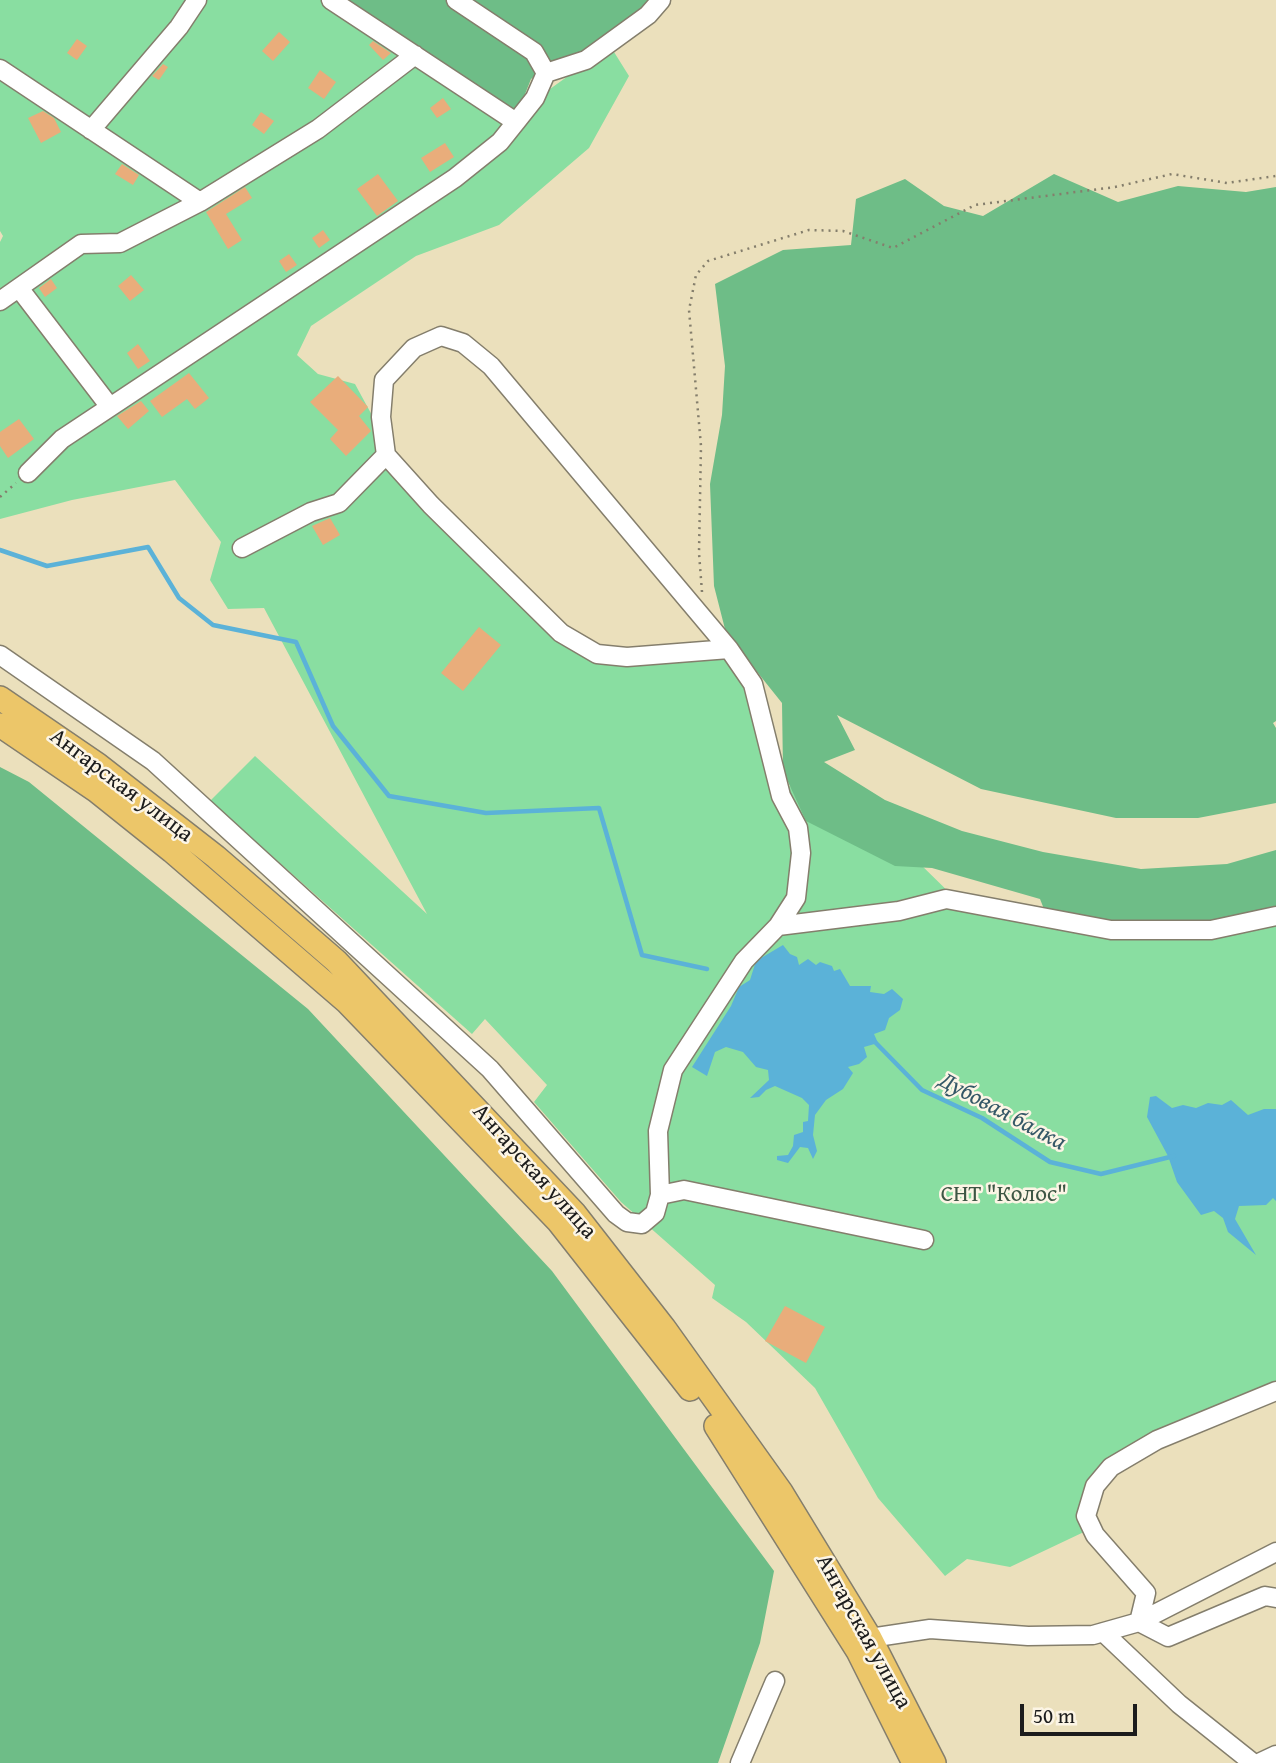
<!DOCTYPE html>
<html>
<head>
<meta charset="utf-8">
<style>
  body { margin:0 }
  #map { position:relative; width:1276px; height:1763px; overflow:hidden; background:#ebe0bc; font-family:"Gentium Book Plus",serif }
  canvas { display:block }
  .scale { position:absolute; left:1020px; top:1704px; width:117px; height:32px; box-sizing:border-box; border:4px solid #1c1c1c; border-top:0; padding-left:9px; font-size:21px; line-height:24px; white-space:nowrap; color:#1c1c1c; -webkit-text-stroke:5px #fcf5e5; paint-order:stroke }
</style>
</head>
<body>
<div id="map">
<canvas width="1276" height="1763"></canvas>
<div class="scale">50 m</div>
</div>
<script>
const ctx = document.querySelector('canvas').getContext('2d');
ctx.lineJoin = 'round';
function paint(path, color) {
  ctx.fillStyle = color;
  ctx.fill(path, 'evenodd');
}
function toPath(rows) {
  const path = new Path2D();
  for (const r of rows) {
    path.moveTo(r[0], r[1]);
    for (let i = 2; i < r.length; i += 2) path.lineTo(r[i], r[i + 1]);
  }
  return path;
}
function stroke(path, color, width, dash) {
  ctx.strokeStyle = color;
  ctx.lineWidth = width;
  ctx.lineCap = dash ? 'butt' : 'round';
  ctx.setLineDash(dash || []);
  ctx.stroke(path);
}
function write(font, color, halo, rows, align = 'center') {
  ctx.font = font + ' "Gentium Book Plus",serif';
  ctx.lineWidth = 5;
  ctx.setLineDash([]);
  ctx.textBaseline = 'middle';
  ctx.strokeStyle = halo;
  ctx.fillStyle = color;
  for (const [text, x, y, turn = 0] of rows) {
    ctx.save();
    ctx.translate(x, y);
    ctx.rotate((+turn || 0) * Math.PI / 180);
    ctx.textAlign = isNaN(turn) ? turn : align;
    if (halo) ctx.strokeText(text, 0, 0);
    ctx.fillText(text, 0, 0);
    ctx.restore();
  }
}
paint(toPath([
  [0,0,346,0,518,112,582,66,614,52,629,76,589,148,499,225,416,256,311,326,297,355,318,374,355,384,386,441,461,526,567,628,607,649,713,645,746,681,769,767,818,813,916,860,962,905,1015,913,1055,929,1094,937,1165,935,1276,923,1276,1383,1096,1475,1082,1497,1086,1531,1010,1567,967,1559,945,1576,878,1498,815,1388,746,1322,712,1298,715,1285,621,1202,534,1102,547,1085,485,1019,472,1034,210,801,255,756,427,914,264,608,228,609,210,580,221,542,175,480,72,500,0,519,0,242,3,236,0,231]
]), '#89dea1');
paint(toPath([
  [346,0,649,0,643,8,582,56,548,66,531,79,518,112,508,110],
  [1054,174,1118,202,1178,186,1246,192,1276,187,1276,721,1273,723,1276,728,1276,803,1198,818,1116,818,981,789,837,715,855,750,824,762,885,800,962,831,1043,852,1141,869,1227,864,1276,850,1276,909,1209,925,1108,925,1044,909,1040,899,932,868,895,866,806,821,783,771,782,703,726,633,714,586,710,484,722,415,725,366,715,284,783,250,851,245,856,199,905,179,944,206,983,216],
  [0,767,29,782,308,1009,552,1271,774,1571,760,1643,718,1763,0,1763]
]), '#6ebd87');
paint(toPath([
  [783,945,790,954,797,957,799,965,808,959,816,965,820,962,832,966,834,971,840,969,850,986,871,986,870,992,884,994,892,989,903,999,900,1010,889,1018,885,1030,874,1034,878,1043,864,1047,867,1057,859,1064,848,1067,853,1073,843,1089,826,1100,815,1115,813,1135,817,1151,813,1159,808,1148,800,1147,788,1163,777,1160,777,1156,788,1155,793,1146,794,1135,803,1132,803,1122,808,1121,809,1105,802,1098,775,1086,766,1090,759,1097,750,1098,769,1080,768,1070,756,1067,743,1052,726,1047,715,1052,707,1076,692,1067,731,1006,739,987,750,980,756,961],
  [1156,1096,1172,1108,1183,1105,1196,1108,1208,1103,1222,1105,1231,1100,1248,1115,1264,1109,1276,1109,1276,1201,1273,1198,1266,1205,1239,1206,1235,1219,1256,1255,1228,1232,1223,1218,1214,1211,1201,1215,1177,1182,1168,1156,1147,1117,1150,1097]
]), '#5bb2d8');
stroke(toPath([
  [0,550,47,566,148,547,179,598,213,625,296,642,333,726,389,796,486,813,599,808,642,955,707,969],
  [874,1041,922,1090,982,1118,1050,1162,1101,1174,1174,1156]
]), '#5bb2d8', 4.5);
paint(toPath([
  [279,32,290,42,273,61,262,51],
  [77,39,87,46,77,60,67,53],
  [373,41,391,53,383,60,369,45],
  [163,64,168,67,159,80,152,76],
  [320,70,336,82,324,99,308,88],
  [443,98,451,109,437,118,430,108],
  [43,111,54,118,61,132,41,143,28,118],
  [261,112,274,121,264,134,252,125],
  [445,143,454,157,430,172,421,158],
  [122,164,139,175,133,185,115,174],
  [378,174,398,201,377,216,357,189],
  [245,187,252,198,226,214,242,240,228,249,206,212],
  [323,230,330,240,319,248,312,238],
  [289,254,297,265,286,272,279,261],
  [131,275,144,290,130,301,118,286],
  [51,279,57,288,45,297,39,288],
  [138,344,150,361,138,369,127,353],
  [189,373,209,398,195,409,187,399,162,417,150,401],
  [338,376,368,407,359,416,371,431,346,456,330,439,338,430,310,402],
  [141,401,149,411,128,429,117,416],
  [19,419,34,439,8,458,0,446,0,432],
  [330,518,340,535,323,545,312,526],
  [479,627,501,645,463,691,441,673],
  [785,1306,825,1327,806,1363,765,1341]
]), '#e9ad7b');
const minor = toPath([
  [331,0,516,122,535,98,546,73],
  [456,0,534,52,546,73,586,60,648,15,661,0],
  [0,69,200,202,318,129,415,55],
  [91,130,179,27,197,0],
  [19,288,110,407],
  [0,301,81,244,120,243,200,202],
  [28,473,62,439,455,178,500,142,516,122],
  [242,548,311,512,339,503,386,455],
  [0,655,153,761,490,1069,616,1214,627,1222,642,1224,655,1213,660,1195,658,1131,673,1070,744,961,778,926,796,898,801,853,798,828,781,796,753,684,729,649,491,366,463,343,441,336,414,348,384,380,381,417,386,455,431,505,561,633,597,654,627,657,729,649],
  [778,926,899,911,946,899,1111,930,1211,930,1276,916],
  [660,1195,684,1190,924,1240],
  [1276,1391,1157,1440,1111,1467,1095,1486,1086,1516,1095,1535,1146,1593,1139,1622,1168,1637,1265,1596,1276,1598],
  [1103,1632,1179,1704,1253,1763],
  [870,1638,930,1629,1028,1636,1093,1635,1139,1622,1276,1552],
  [740,1763,775,1681],
  [1259,1763,1276,1755]
]);
const major = toPath([
  [0,698,98,765,216,857,336,961,575,1214,664,1328,781,1492,870,1638,934,1763],
  [0,725,97,791,172,851,347,1002,558,1221,690,1389],
  [716,1426,858,1651,914,1763]
]);
stroke(minor, '#847e6c', 21);
stroke(major, '#847e6c', 26);
stroke(toPath([
  [0,497,16,483],
  [702,592,699,553,701,446,689,310,696,275,708,261,809,230,843,231,893,248,975,205,1115,187,1172,174,1227,183,1276,176]
]), '#847e6c', 2.5, [2, 5]);
stroke(minor, '#fff', 18);
stroke(major, '#ecc669', 23);
write('23px', '#1c1c1c', '#fcf5e5', [
  ["Ангарская улица",121,786,37],
  ["Ангарская улица",534,1172,48],
  ["Ангарская улица",863,1632,61]
]);
write('23px', '#3d5644', '#fcf5e5', [
  ["СНТ \"Колос\"",1004,1195]
]);
write('italic 24px', '#355867', '#fcf5e5', [
  ["Дубовая балка",1002,1112,28]
]);
</script>
</body>
</html>
